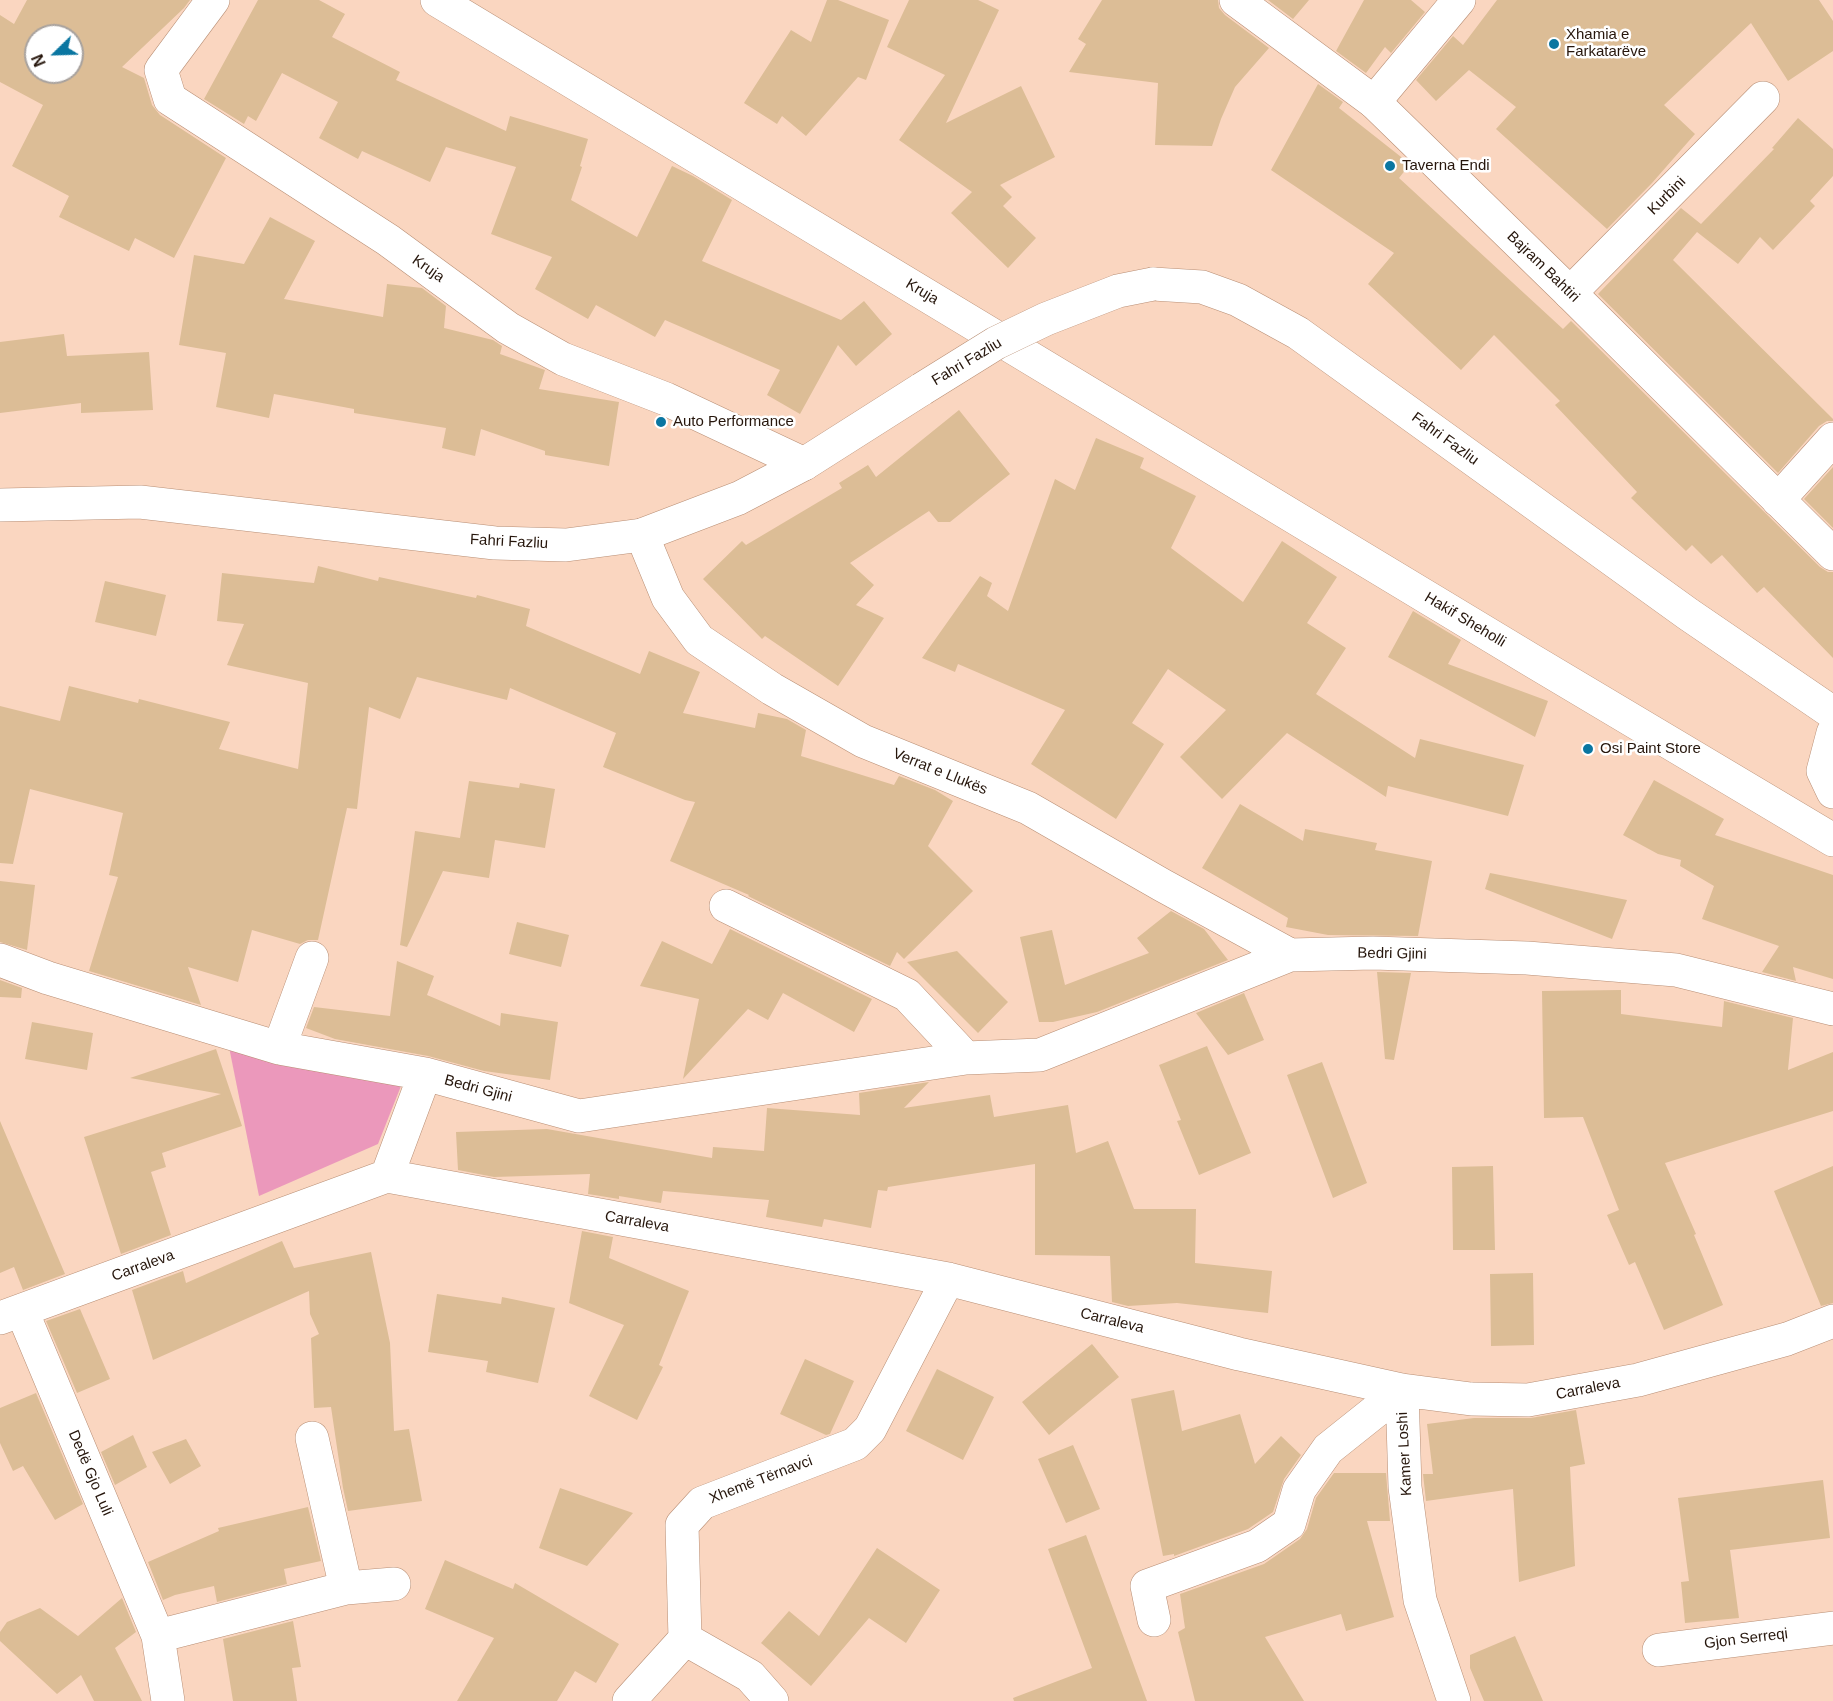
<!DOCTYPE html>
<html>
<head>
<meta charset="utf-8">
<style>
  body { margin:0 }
  #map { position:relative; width:1833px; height:1701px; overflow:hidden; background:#fad6c0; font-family:Helvetica,sans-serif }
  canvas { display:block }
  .north { position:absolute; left:24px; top:24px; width:60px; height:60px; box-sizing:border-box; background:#fff; border:2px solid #a8a29e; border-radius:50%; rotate:247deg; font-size:16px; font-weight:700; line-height:24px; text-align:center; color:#26160c }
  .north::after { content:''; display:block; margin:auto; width:21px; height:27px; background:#0a76a1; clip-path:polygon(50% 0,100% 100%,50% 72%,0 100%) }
</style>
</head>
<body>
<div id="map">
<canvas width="1833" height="1701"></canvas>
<div class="north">N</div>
</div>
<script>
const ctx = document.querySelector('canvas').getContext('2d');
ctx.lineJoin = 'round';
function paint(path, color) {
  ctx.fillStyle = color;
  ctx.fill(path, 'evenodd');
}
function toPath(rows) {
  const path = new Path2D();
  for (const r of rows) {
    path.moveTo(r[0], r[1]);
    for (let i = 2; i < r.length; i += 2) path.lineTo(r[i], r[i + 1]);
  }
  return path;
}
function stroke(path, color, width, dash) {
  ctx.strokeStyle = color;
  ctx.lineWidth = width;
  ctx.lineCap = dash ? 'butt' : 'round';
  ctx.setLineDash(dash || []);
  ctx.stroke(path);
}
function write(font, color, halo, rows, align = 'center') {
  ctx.font = font + ' Helvetica,sans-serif';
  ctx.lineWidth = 5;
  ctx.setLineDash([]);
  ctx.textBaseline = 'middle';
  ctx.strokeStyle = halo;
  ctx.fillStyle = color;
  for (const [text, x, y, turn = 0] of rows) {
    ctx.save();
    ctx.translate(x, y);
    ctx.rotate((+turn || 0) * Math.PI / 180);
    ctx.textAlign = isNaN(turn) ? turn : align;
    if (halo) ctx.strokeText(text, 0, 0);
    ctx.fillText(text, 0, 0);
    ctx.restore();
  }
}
paint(toPath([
  [229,1047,401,1086,378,1144,259,1196]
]), '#eb98bb');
paint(toPath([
  [27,0,190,0,184,8,122,67,144,78,152,105,160,115,226,158,174,258,135,238,129,251,59,217,69,196,12,166,43,105,0,82,0,15,14,24],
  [36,36,72,36,72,72,36,72],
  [258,0,319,0,345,14,332,37,400,72,396,80,506,131,510,116,588,139,580,166,582,167,571,200,637,237,672,166,693,176,732,200,702,261,841,320,864,301,892,334,856,366,838,345,800,414,767,395,780,370,665,320,655,337,596,305,588,319,535,289,552,257,491,234,516,167,446,147,430,182,362,151,358,159,319,138,338,102,282,73,256,121,248,116,244,124,204,99],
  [827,0,838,0,889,20,866,80,858,77,806,136,782,116,777,124,744,103,791,30,811,42],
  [909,0,978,0,999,10,946,123,1021,86,1055,157,1000,185,1012,197,1003,206,1036,238,1008,268,951,213,972,192,899,140,945,75,887,47],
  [1102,0,1218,0,1219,8,1225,15,1269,48,1235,87,1221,119,1212,146,1155,145,1158,83,1069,72,1086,44,1078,39],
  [1268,0,1309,0,1293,19],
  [1364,0,1411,0,1425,12,1391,53,1385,47,1366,73,1336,51],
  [1497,0,1819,0,1833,21,1833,51,1788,81,1751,23,1664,105,1695,134,1652,183,1607,229,1496,129,1516,107,1469,70,1436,101,1416,80,1453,36,1463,45],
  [1318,84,1343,102,1339,108,1410,164,1399,178,1563,329,1571,321,1820,567,1828,572,1833,572,1833,658,1764,587,1757,593,1722,555,1711,564,1692,545,1686,551,1631,498,1637,492,1555,405,1560,401,1494,335,1461,370,1368,284,1394,253,1271,170],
  [1798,118,1833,149,1833,176,1810,201,1815,206,1773,250,1760,237,1738,264,1697,232,1673,260,1833,419,1833,421,1827,421,1819,426,1778,473,1598,294,1681,208,1701,224,1774,149,1772,148],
  [270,217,315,241,284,299,383,317,387,284,422,288,446,306,444,328,493,340,502,346,500,354,545,370,539,389,619,402,609,466,545,455,545,451,481,429,475,456,442,448,446,428,354,413,354,409,274,394,269,418,216,407,226,353,179,345,194,255,244,264],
  [64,334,67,356,149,352,153,410,81,413,81,403,0,413,0,342],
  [959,410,1010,474,950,522,938,522,929,511,850,563,874,585,856,605,884,618,838,686,765,636,762,639,703,579,742,541,746,545,842,488,839,483,868,465,876,477],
  [1096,438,1144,458,1140,468,1196,496,1171,548,1243,602,1282,541,1337,577,1307,623,1346,648,1316,694,1415,758,1420,739,1524,765,1508,816,1388,786,1386,797,1287,733,1222,799,1180,757,1226,710,1168,669,1132,723,1164,744,1116,819,1031,764,1065,710,958,664,955,672,922,658,980,576,992,583,987,596,1008,611,1055,479,1075,490],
  [1833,467,1833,528,1804,499],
  [318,566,378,581,379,577,476,598,477,595,530,609,526,626,640,674,649,651,700,672,683,713,755,728,758,713,787,719,806,730,801,756,894,785,899,776,935,790,953,801,928,846,973,891,904,959,897,952,890,966,748,896,749,895,670,861,695,802,685,800,603,767,616,733,510,688,507,700,417,677,400,719,369,707,357,809,347,808,318,940,308,940,300,944,252,930,238,982,188,967,201,1005,89,971,118,877,109,875,123,813,30,789,13,864,0,863,0,706,60,721,69,686,138,703,139,699,230,722,219,749,298,769,308,683,227,665,244,624,217,621,222,573,314,583],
  [105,581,166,595,156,636,95,622],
  [1413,611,1461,640,1448,664,1548,701,1535,737,1388,657],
  [1654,780,1724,819,1715,835,1833,875,1833,979,1793,967,1796,981,1762,972,1779,946,1702,919,1714,886,1680,866,1681,860,1658,854,1623,835],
  [469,781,519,788,520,783,555,789,545,848,495,840,489,878,443,871,407,947,400,945,415,831,460,838],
  [1240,804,1303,841,1305,829,1377,843,1375,850,1432,861,1418,936,1328,935,1286,927,1288,918,1202,868],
  [1490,873,1627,900,1612,939,1485,889],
  [0,881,35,885,27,950,0,942],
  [1171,911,1204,929,1228,960,1097,1012,1053,1022,1039,1022,1020,937,1052,930,1065,985,1149,953,1137,938],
  [517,922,569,935,561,967,509,954],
  [730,929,872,999,854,1032,783,993,768,1020,748,1009,683,1079,699,999,640,986,662,941,712,964],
  [957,951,1008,1002,978,1033,907,962],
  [397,961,434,976,427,995,500,1026,501,1013,558,1022,550,1080,484,1071,428,1056,335,1039,306,1028,314,1007,390,1016],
  [1377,972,1411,973,1394,1060,1385,1059],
  [0,980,22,988,21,998,0,997],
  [1621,990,1621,1014,1722,1027,1724,1001,1793,1018,1788,1070,1833,1052,1833,1111,1665,1163,1696,1234,1694,1235,1723,1305,1664,1330,1635,1262,1629,1265,1607,1215,1619,1210,1583,1117,1544,1118,1542,991],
  [1244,993,1264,1040,1228,1055,1196,1013],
  [32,1022,93,1033,87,1070,25,1059],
  [1207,1046,1251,1153,1199,1175,1177,1121,1181,1120,1159,1065],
  [216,1049,242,1126,162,1153,166,1167,151,1172,171,1235,121,1254,84,1137,221,1094,130,1078],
  [1322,1062,1367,1183,1333,1198,1287,1075],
  [929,1082,904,1108,990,1095,994,1117,1068,1105,1076,1153,1108,1141,1134,1209,1196,1209,1195,1263,1272,1271,1268,1313,1177,1303,1128,1306,1112,1302,1110,1256,1035,1255,1035,1164,888,1187,887,1191,878,1190,871,1228,824,1219,822,1227,766,1217,769,1200,663,1191,661,1203,619,1196,619,1199,588,1194,590,1174,494,1177,458,1170,456,1132,547,1129,712,1158,713,1147,764,1151,767,1108,860,1115,859,1093],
  [0,1121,65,1274,23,1290,14,1267,0,1273],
  [1493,1166,1495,1250,1453,1250,1452,1167],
  [1833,1166,1833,1303,1821,1306,1774,1191],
  [582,1231,613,1237,609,1258,689,1291,659,1365,663,1367,637,1420,589,1396,624,1325,569,1303],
  [282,1241,294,1268,371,1252,390,1343,394,1431,409,1429,422,1501,348,1511,343,1488,331,1407,314,1408,311,1338,319,1334,310,1314,309,1291,153,1360,132,1290,183,1271,186,1283],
  [1533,1273,1534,1345,1491,1346,1490,1274],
  [437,1294,501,1304,502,1297,555,1308,538,1383,486,1372,488,1361,428,1352],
  [80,1309,110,1379,77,1393,46,1321],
  [1092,1344,1119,1377,1049,1435,1022,1402],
  [805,1359,854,1381,830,1434,826,1435,780,1414],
  [937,1369,994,1397,963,1460,906,1431],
  [1174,1390,1182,1431,1240,1414,1255,1464,1281,1436,1301,1455,1284,1479,1273,1512,1248,1529,1174,1556,1174,1554,1163,1556,1131,1399],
  [36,1393,83,1504,55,1520,23,1466,13,1471,0,1443,0,1408],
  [1576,1410,1585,1464,1570,1467,1575,1566,1519,1582,1513,1489,1426,1501,1423,1474,1433,1474,1427,1424,1474,1418,1531,1418],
  [133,1435,147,1467,115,1485,101,1452],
  [186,1439,201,1466,170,1484,152,1452],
  [1073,1445,1100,1509,1066,1523,1038,1459],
  [1334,1473,1386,1473,1390,1521,1367,1521,1394,1617,1346,1631,1341,1614,1265,1637,1304,1701,1195,1701,1178,1632,1185,1628,1180,1594,1264,1564,1300,1539,1307,1529,1316,1498],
  [1823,1480,1830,1538,1730,1550,1739,1618,1685,1623,1681,1582,1689,1581,1678,1498],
  [560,1488,633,1513,587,1566,539,1548],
  [308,1507,321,1561,284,1569,287,1584,217,1602,214,1586,175,1595,163,1600,148,1562,219,1531,218,1528],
  [1086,1535,1147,1701,1014,1701,1013,1698,1092,1668,1048,1549],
  [877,1548,940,1590,906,1643,869,1618,811,1686,761,1643,789,1611,819,1636],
  [445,1560,513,1589,515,1583,619,1644,596,1683,575,1671,557,1701,457,1701,494,1638,425,1609],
  [122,1598,136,1632,115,1648,142,1701,94,1701,81,1675,57,1694,0,1641,0,1632,7,1622,40,1608,78,1636],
  [293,1621,301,1667,292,1668,297,1701,233,1701,223,1639],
  [1515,1636,1543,1701,1484,1701,1470,1668,1470,1655]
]), '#dcbd96');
const minor = toPath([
  [213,0,161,70,170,99,388,240,508,328,563,359,666,399,804,464],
  [437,0,1531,660,1833,840],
  [1374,102,1459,0],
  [1570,293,1763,98],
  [1778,500,1833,439],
  [642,535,668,598,699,640,772,689,863,741,1028,808,1162,885,1290,955],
  [726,906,907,995,966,1058],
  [0,960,48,978,279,1048,425,1074,579,1116,966,1058,1040,1055,1290,955,1373,953,1527,958,1676,970,1833,1009],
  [279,1048,312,958],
  [387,1176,425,1074],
  [22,1311,158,1636,168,1701],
  [0,1318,387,1176,948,1279,1239,1354,1402,1390,1471,1399,1528,1400,1638,1380,1787,1339,1833,1321],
  [1402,1390,1405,1487,1420,1600,1454,1701],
  [312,1438,346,1588],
  [1154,1620,1147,1586,1257,1546,1289,1524,1299,1490,1328,1449,1402,1390],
  [158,1636,346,1588,394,1584],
  [685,1639,750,1676,772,1701],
  [1659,1650,1833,1628],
  [629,1701,685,1639,682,1525,702,1503,855,1444,870,1429,948,1279]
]);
const secondary = toPath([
  [1833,733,1823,771,1833,792]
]);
const primary = toPath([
  [1236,0,1374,102,1570,293,1833,554],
  [1153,284,1202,287,1238,300,1298,333,1688,614,1833,713],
  [0,505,140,502,495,543,566,545,642,535,739,498,804,464,922,389]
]);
stroke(minor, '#b88e74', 34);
stroke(secondary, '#b88e74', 34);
stroke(primary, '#b88e74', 34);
stroke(minor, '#fff', 33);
stroke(secondary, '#fff', 33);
stroke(primary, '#fff', 33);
const primaryBridge = toPath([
  [922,389,996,343,1046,319,1118,291,1153,284]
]);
stroke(primaryBridge, '#b88e74', 34, []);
stroke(primaryBridge, '#fff', 33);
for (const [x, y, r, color] of [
  [1554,44,6,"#0a76a1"],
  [1390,166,6,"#0a76a1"],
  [661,422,6,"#0a76a1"],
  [1588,749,6,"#0a76a1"]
]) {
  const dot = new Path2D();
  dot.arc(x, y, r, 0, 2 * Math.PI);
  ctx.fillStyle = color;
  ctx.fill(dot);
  stroke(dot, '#fff', 2);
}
write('15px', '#26160c', '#fff', [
  ["Xhamia e",1566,35],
  ["Farkatarëve",1566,52],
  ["Taverna Endi",1402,166],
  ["Auto Performance",673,422],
  ["Osi Paint Store",1600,749]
], 'left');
write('15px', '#26160c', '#fff', [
  ["Kurbini",1667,196,-45],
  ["Bajram Bahtiri",1543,267,44],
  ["Kruja",428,269,35],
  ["Kruja",922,292,31],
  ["Fahri Fazliu",967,362,-31],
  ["Fahri Fazliu",1445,439,36],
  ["Fahri Fazliu",509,542,3],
  ["Hakif Sheholli",1465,620,31],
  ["Verrat e Llukës",940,772,22],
  ["Bedri Gjini",1392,954,1],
  ["Bedri Gjini",478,1089,15],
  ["Carraleva",637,1222,10],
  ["Carraleva",143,1266,-20],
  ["Carraleva",1112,1321,14],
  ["Carraleva",1588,1389,-11],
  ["Kamer Loshi",1405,1454,-93],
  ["Dedë Gjo Luli",90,1473,67],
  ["Xhemë Tërnavci",761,1480,-21],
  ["Gjon Serreqi",1746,1639,-7]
]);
</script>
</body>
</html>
